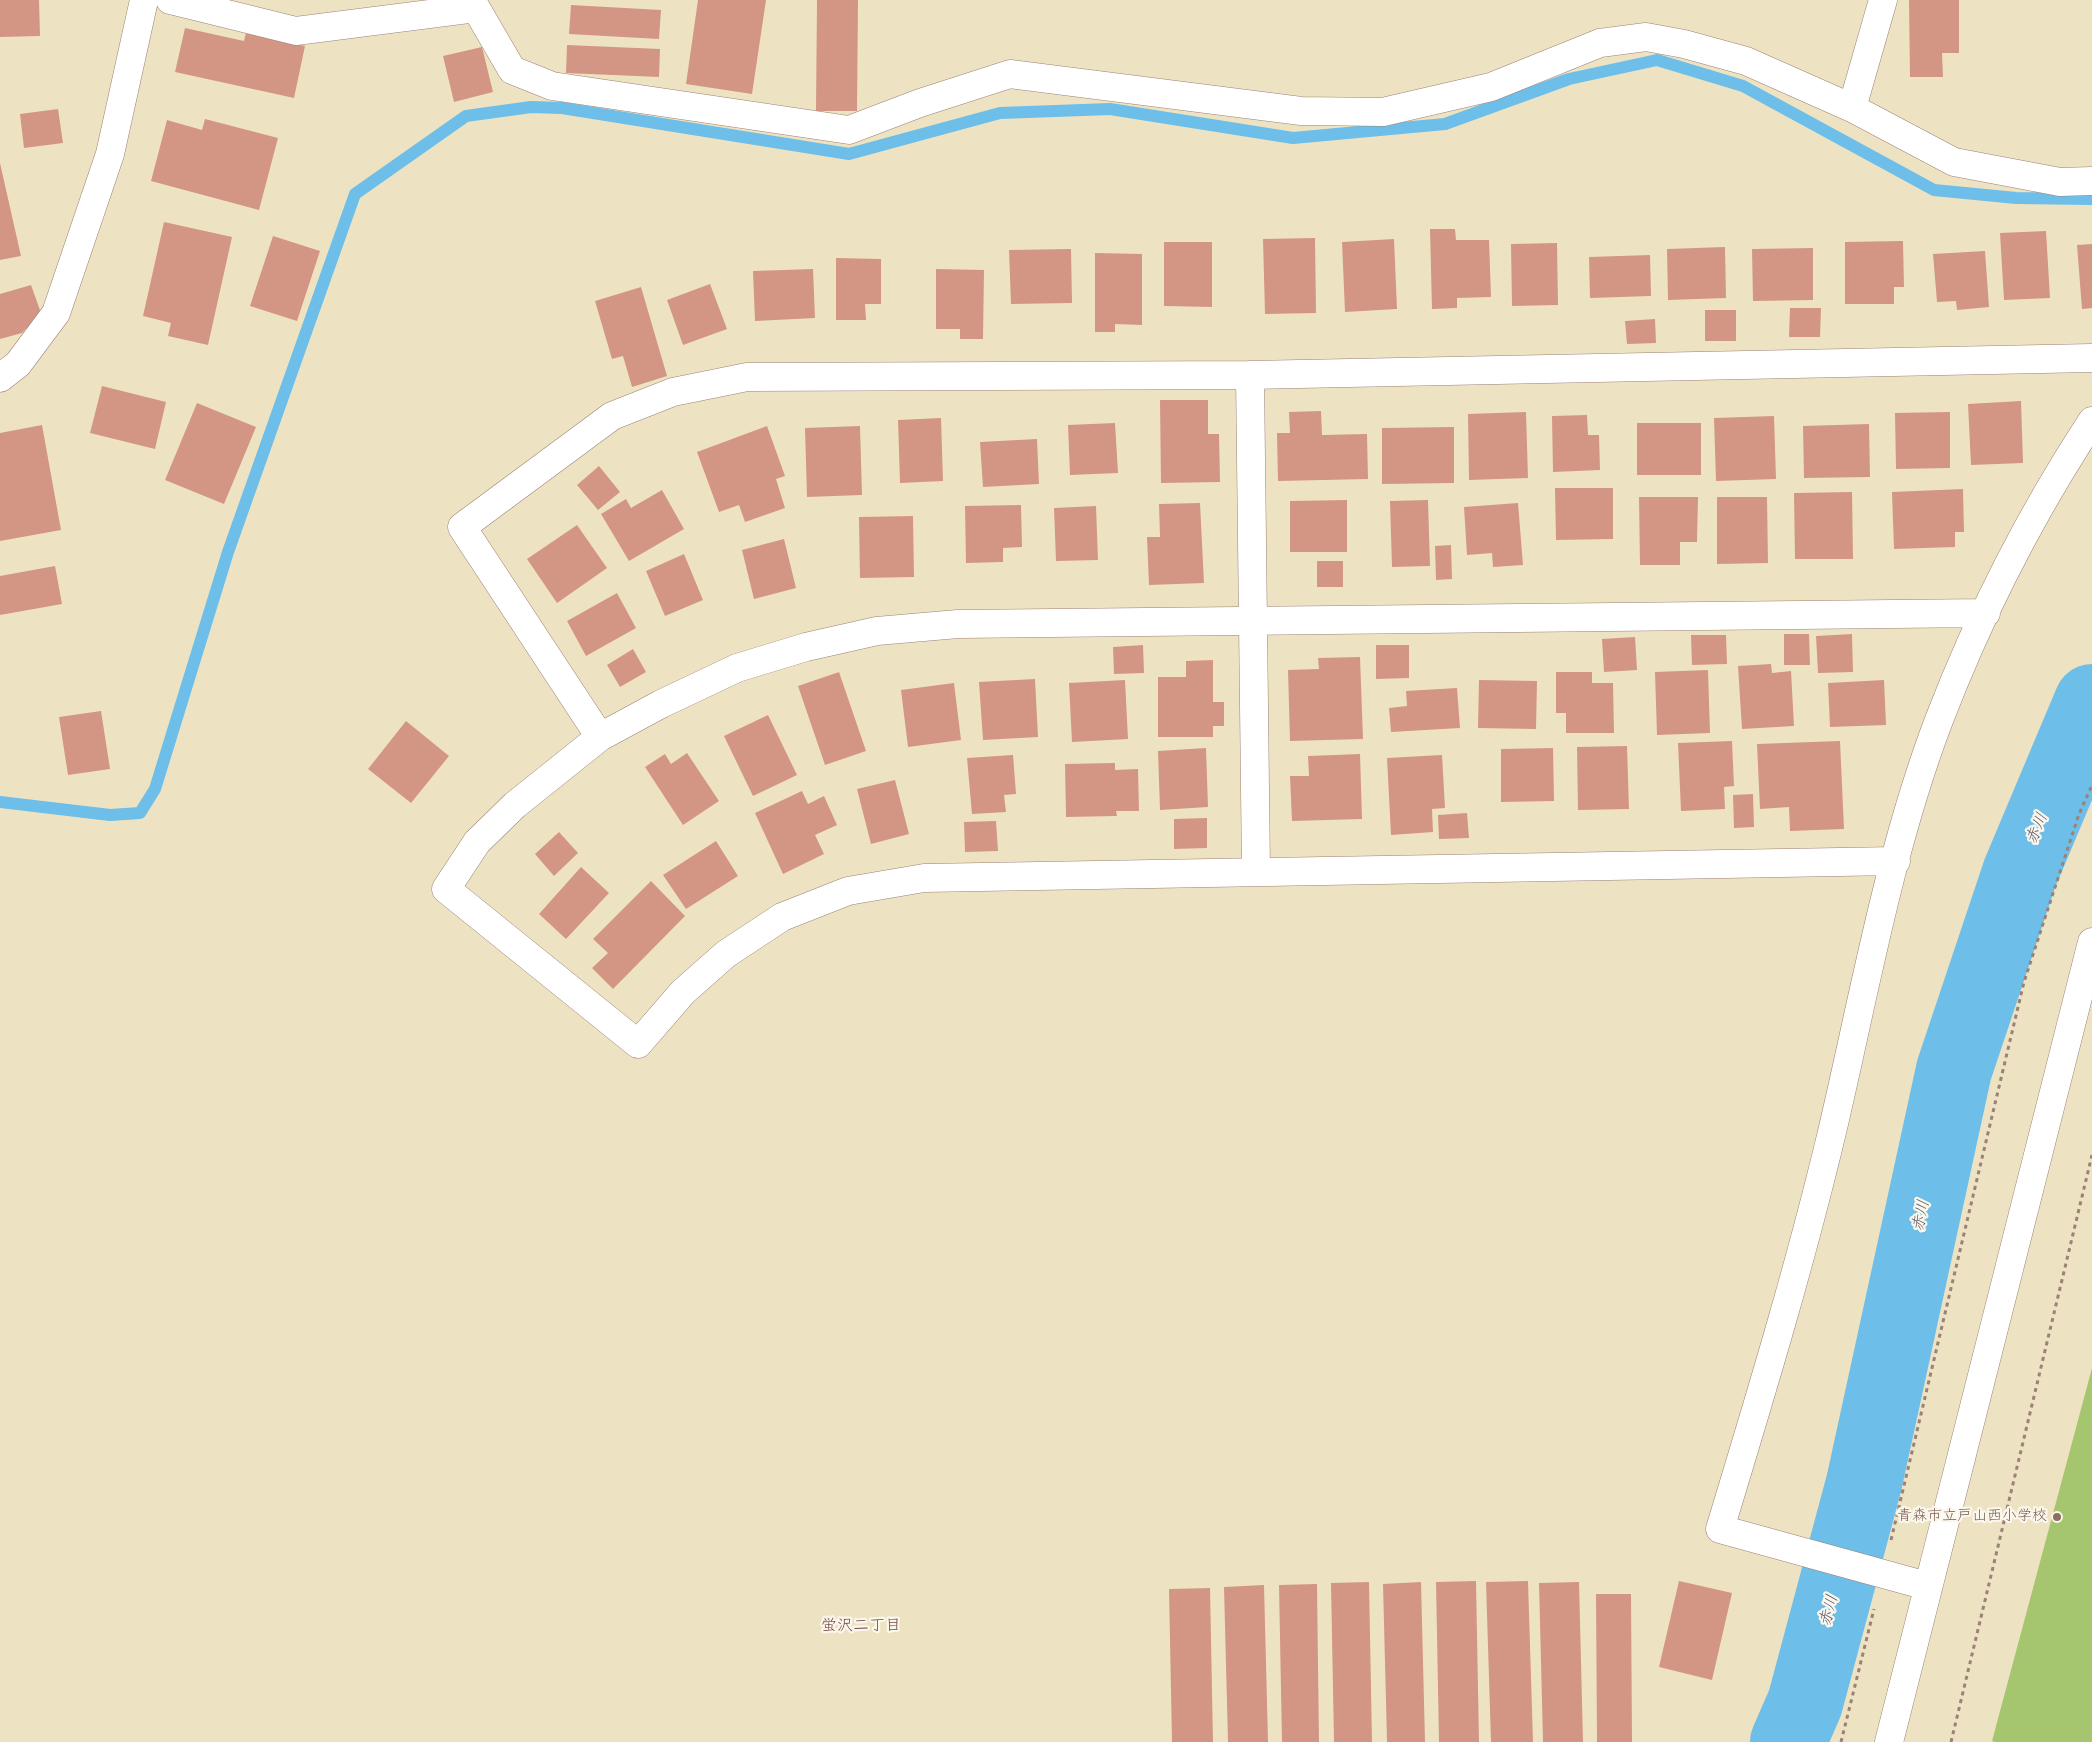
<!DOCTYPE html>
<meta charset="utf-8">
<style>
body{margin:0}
canvas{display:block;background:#ede3c2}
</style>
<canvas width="2092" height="1742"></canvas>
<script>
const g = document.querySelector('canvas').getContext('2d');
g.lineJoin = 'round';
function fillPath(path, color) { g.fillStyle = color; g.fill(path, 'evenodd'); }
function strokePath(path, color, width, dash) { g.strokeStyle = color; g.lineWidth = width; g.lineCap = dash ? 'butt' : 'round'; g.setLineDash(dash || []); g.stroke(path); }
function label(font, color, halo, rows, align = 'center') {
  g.font = font + ' "Architects Daughter","Klee One",sans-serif'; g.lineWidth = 4.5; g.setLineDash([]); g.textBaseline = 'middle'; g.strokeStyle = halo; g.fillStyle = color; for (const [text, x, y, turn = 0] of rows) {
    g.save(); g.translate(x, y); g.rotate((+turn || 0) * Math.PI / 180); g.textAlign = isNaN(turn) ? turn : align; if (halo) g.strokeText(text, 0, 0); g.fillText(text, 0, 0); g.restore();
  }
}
const green = new Path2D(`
 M2092 1368V1742H1995L1992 1741Z`);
const stream = new Path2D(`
 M0 802 110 815 140 813 155 789 228 552 355 194 466 116 531 107 562 108 849 154 1000 113 1110 109 1293 138 1445 124 1569 79 1657 60 1743 86 1934 190 2016 198 2092 199`);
const river = new Path2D(`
 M1788 1742 1805 1703 1864 1483 1954 1070 2020 873 2092 702`);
const building = new Path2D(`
 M0 0H39L40 36 0 37Z
 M698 0H766L752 94 686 84Z
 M817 0H858L857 111H816Z
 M1909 0H1959V53H1942L1943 77H1910Z
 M571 5 661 10 659 39 569 34Z
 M185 28 244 41 246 33 305 46 294 98 175 72Z
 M567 45 660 49 659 77 566 73Z
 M482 47 493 92 454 102 443 56Z
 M58 109 63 143 24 148 20 114Z
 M205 119 278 138 259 210 151 181 167 120 202 130Z
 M0 163 21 256 0 260Z
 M164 222 232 237 208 345 168 336 171 323 143 316Z
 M1430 229H1455L1456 240H1489L1491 297 1457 298V308L1432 309Z
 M2046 231 2050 298 2004 300 2000 233Z
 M273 236 320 251 297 321 250 306Z
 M1315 238 1316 313 1265 314 1263 239Z
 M1394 239 1397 309 1345 312 1342 242Z
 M1903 241 1904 287H1894V304H1845V242Z
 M1164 242H1212V307L1164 306Z
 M1557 243 1558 305 1512 306 1511 244Z
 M2092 244V308L2082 309 2077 245Z
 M1725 247 1726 298 1668 300 1667 249Z
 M1813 248V300L1753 301 1752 249Z
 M1071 249 1072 303 1011 304 1009 250Z
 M1985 251 1989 307 1957 310 1956 301 1937 302 1933 254Z
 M1095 253 1142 254V325L1115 324V332H1095Z
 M1650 255 1651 296 1590 298 1589 257Z
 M836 258 881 259V304H865L866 320H836Z
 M813 269 815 318 755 321 753 271Z
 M936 269 984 270 983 339H960V329H936Z
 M710 284 727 329 683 345 667 300Z
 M31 285 41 313 22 333 0 339V294Z
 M641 287 667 376 632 387 623 356 612 359 595 301Z
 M1790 308H1821L1820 337H1789Z
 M1705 310H1736V341H1705Z
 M1655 319 1656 343 1627 344 1625 321Z
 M102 386 166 402 155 449 90 433Z
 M1160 400H1208V434H1219L1220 482 1161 483Z
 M2021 401 2023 463 1971 465 1968 404Z
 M197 403 256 427 224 504 165 480Z
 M1321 411 1322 435 1367 434 1368 479 1278 481 1277 433H1290L1289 412Z
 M1526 412 1528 478 1469 480 1468 414Z
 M1950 412V468L1896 469 1895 413Z
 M1587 415 1588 435H1599L1600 470 1553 472 1552 416Z
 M1774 416 1776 479 1716 481 1714 418Z
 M941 418 943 481 900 483 898 420Z
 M1115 423 1118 473 1070 475 1068 425Z
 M1637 423H1701V475H1637Z
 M1869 424 1870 477 1804 478 1803 426Z
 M42 425 61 530 0 541V433Z
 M767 426 785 476 776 479 785 508 745 522 739 505 719 512 697 452Z
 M860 426 862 495 807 497 805 428Z
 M1454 427V483L1382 484V428Z
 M1037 439 1039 484 983 487 980 442Z
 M599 466 620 492 598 510 577 485Z
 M1555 488H1613V539L1556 540Z
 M1963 489 1964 532H1955V547L1894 549 1892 492Z
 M662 490 684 529 629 561 601 514 626 499 631 508Z
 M1852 492 1853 559H1795L1794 493Z
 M1639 497H1698L1697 542H1680V565H1640Z
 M1717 497H1767L1768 563 1717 564Z
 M1347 500V552H1290V501Z
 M1428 500 1430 566 1392 567 1390 501Z
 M1200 503 1204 583 1149 585 1147 537H1160L1159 504Z
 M1518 503 1523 565 1493 567 1492 553 1467 555 1464 507Z
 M1021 505 1022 547 1003 548V562L966 563 965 506Z
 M1096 506 1098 560 1056 561 1054 508Z
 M913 516 914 577 860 578 859 517Z
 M577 525 607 568 557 603 527 559Z
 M784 539 796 588 754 599 742 550Z
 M1451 545 1452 579 1436 580 1435 546Z
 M684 554 703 600 665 616 646 571Z
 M1317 561H1343V587H1317Z
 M55 566 62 604 0 615V576Z
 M617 593 636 628 586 656 567 621Z
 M1784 634H1809L1810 665H1784Z
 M1852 634 1853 672 1818 673 1816 636Z
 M1691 635H1726L1727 664 1692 665Z
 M1635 637 1637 670 1604 672 1602 639Z
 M1143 645 1144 673 1114 674 1113 647Z
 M1376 645H1409V678L1376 679Z
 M633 649 646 672 620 687 607 665Z
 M1360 657 1363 739 1290 741 1288 670 1319 669 1318 658Z
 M1213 660V702H1224V726H1213V737H1158V677H1186V661Z
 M1771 664 1772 673 1791 671 1794 726 1742 729 1738 666Z
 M1708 670 1710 733 1657 735 1655 672Z
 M839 672 866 751 825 765 798 686Z
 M1556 672H1592V683H1613L1614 733H1566V713H1556Z
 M1035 679 1038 737 983 740 979 682Z
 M1125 680 1128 739 1072 742 1069 683Z
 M1479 680 1537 681 1536 729 1478 728Z
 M1884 680 1886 725 1830 727 1828 683Z
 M954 683 961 740 908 747 901 690Z
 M1457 688 1460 728 1391 732 1389 708 1407 706 1406 691Z
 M101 711 110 769 68 775 59 717Z
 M768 715 797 775 753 796 724 736Z
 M406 721 449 756 411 803 368 769Z
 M1732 741 1734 786 1724 787 1725 809 1681 811 1678 743Z
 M1840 741 1844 829 1790 831 1789 807 1760 809 1757 744Z
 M1627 746 1629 809 1578 810 1577 747Z
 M1206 748 1208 807 1160 810 1158 751Z
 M1553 748 1554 801 1501 802V749Z
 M687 753 719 801 683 825 645 767 665 754 671 764Z
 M1360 754 1362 819 1292 821 1290 776H1309L1308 756Z
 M1013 755 1016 794 1004 795 1006 812 972 814 967 758Z
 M1442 755 1445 808 1432 809 1433 832 1391 835 1387 758Z
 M1115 763V770L1138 769 1139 811H1116L1117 816 1066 817 1065 764Z
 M895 780 909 834 871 844 857 789Z
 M802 791 808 804 824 796 837 825 815 835 824 854 783 874 755 813Z
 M1753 794 1754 827 1734 828 1733 795Z
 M1467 813 1469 838 1439 839 1438 815Z
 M1207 818V848L1174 849V819Z
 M996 821 998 851 965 852 964 822Z
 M559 832 578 853 554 876 535 854Z
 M716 841 738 876 686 909 663 875Z
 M581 867 609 893 566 939 539 914Z
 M651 881 685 916 613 989 592 968 608 953 593 939Z
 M1476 1581 1479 1742H1439L1436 1582Z
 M1528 1581 1533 1742H1491L1486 1582Z
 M1679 1581 1732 1593 1712 1680 1659 1667Z
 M1369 1582 1372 1742H1334L1331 1583Z
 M1421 1582 1425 1742H1387L1383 1584Z
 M1579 1582 1583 1742H1543L1539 1583Z
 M1317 1584 1319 1742H1282L1279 1585Z
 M1264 1585 1268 1742H1228L1224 1587Z
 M1210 1588 1213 1742H1172L1169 1589Z
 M1596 1594H1631L1632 1742H1597Z`);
const path = new Path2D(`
 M1891 1540 2024 982 2079 814 2092 785
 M1841 1742 1874 1609
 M1951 1742 2092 1155`);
const minor = new Path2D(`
 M170 0 296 31 476 8 512 70 552 86 849 130 920 103 1010 74 1301 111 1383 112 1491 87 1600 43 1646 37 1684 44 1746 61 1852 108 1954 162 2060 182 2092 181
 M1852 108 1883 0
 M1250 375 1256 871
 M0 378 18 364 56 313 110 154 144 0
 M600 737 462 527 612 416 673 392 747 377 1250 375 2092 358
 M1896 861 924 878 848 891 782 917 726 954 683 992 638 1044 446 889 477 842 515 805 600 737 661 704 737 668 806 647 877 631 958 624 1986 613
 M1927 1586 1720 1529C1760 1397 1800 1266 1832 1132 1864 996 1889 851 1939 720 1979 616 2031 514 2092 421
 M1889 1742 2092 942`);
const markers = [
 [2057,1517,5,"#8d6e63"]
];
const educationNames = [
 ["青森市立戸山西小学校",2047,1517]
];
const waterNames = [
 ["赤川",2038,829,-67],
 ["赤川",1922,1216,-78],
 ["赤川",1830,1611,-75]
];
const neighbourhoodNames = [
 ["蛍沢二丁目",861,1627]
];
fillPath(green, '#a5c66f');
strokePath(stream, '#6dbee9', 12);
strokePath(river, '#6dbee9', 76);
fillPath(building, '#d49684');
strokePath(minor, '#9c8176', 29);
strokePath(path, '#9c8176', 3, [4, 4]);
strokePath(minor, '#fff', 28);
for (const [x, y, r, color] of markers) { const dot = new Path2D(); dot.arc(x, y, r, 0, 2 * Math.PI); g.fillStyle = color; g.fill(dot); strokePath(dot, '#fbf7ec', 2); }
label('15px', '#785e54', '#fbf7ec', educationNames, 'right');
label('italic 16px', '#56576e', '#fbf7ec', waterNames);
label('16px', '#7a494a', '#fbf7ec', neighbourhoodNames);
</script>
